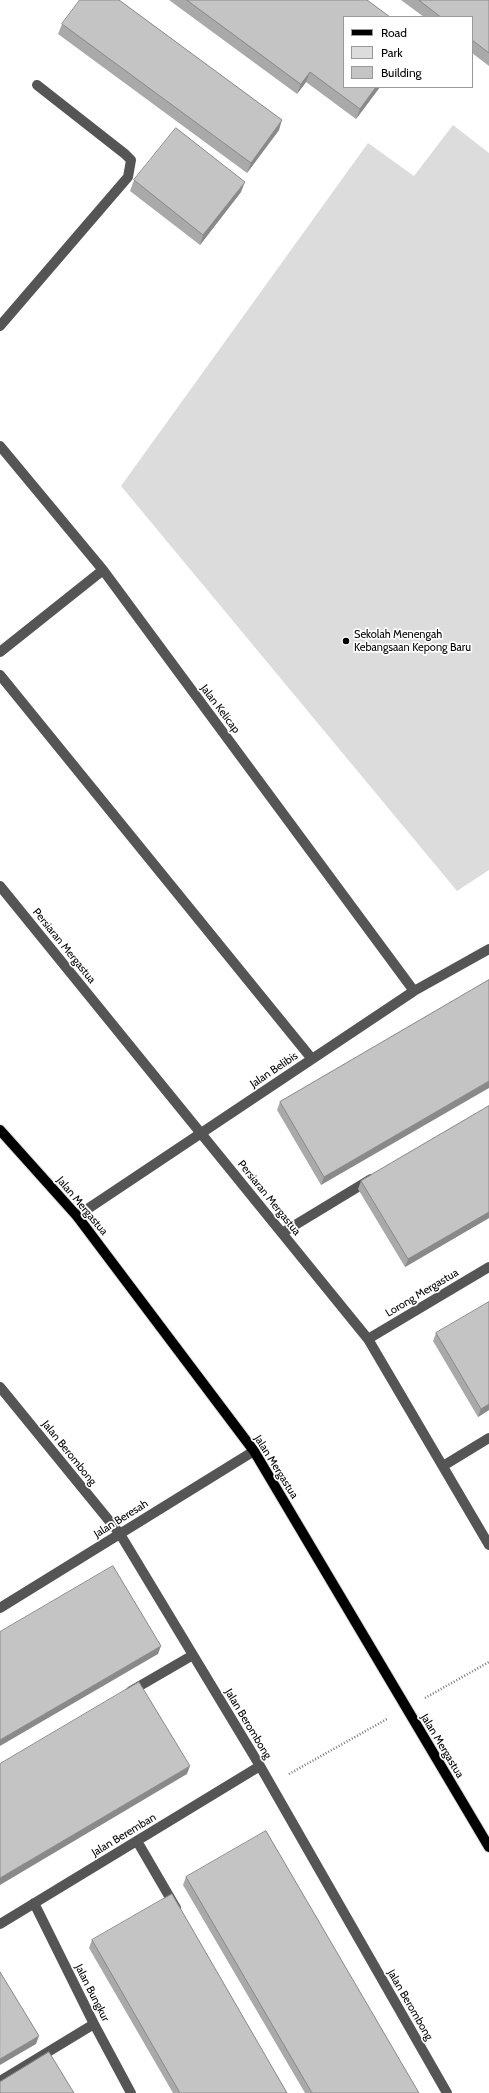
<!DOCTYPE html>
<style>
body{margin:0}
#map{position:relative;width:489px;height:2093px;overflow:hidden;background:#fff;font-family:Cabin,sans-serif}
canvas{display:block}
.legend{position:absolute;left:343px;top:16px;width:130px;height:72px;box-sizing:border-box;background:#fff;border:1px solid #999;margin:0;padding:5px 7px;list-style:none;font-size:12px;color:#000}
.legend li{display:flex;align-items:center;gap:8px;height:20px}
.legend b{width:20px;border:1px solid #999}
</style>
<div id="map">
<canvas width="489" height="2093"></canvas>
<ul class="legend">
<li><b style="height:5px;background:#000"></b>Road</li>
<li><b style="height:11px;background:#dcdcdc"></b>Park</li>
<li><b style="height:11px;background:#c4c4c4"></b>Building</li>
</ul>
</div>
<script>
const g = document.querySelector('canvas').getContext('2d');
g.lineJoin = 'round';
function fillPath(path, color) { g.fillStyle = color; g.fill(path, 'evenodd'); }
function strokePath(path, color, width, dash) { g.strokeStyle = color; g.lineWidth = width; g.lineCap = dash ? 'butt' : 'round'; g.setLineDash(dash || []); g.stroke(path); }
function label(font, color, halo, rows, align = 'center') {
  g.font = font + ' Cabin,sans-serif'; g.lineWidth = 3.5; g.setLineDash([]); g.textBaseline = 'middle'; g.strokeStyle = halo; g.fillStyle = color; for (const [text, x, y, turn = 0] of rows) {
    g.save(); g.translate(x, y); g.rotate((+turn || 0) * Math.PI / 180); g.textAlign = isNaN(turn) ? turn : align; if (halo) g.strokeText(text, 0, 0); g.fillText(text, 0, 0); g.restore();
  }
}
const green = new Path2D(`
 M453 125 489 153V870L457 891 121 486 368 143 414 176Z`);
const path = new Path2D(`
 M425 1698 489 1662
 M289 1774 387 1719`);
const minor = new Path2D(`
 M0 326 128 177 131 160 125 154 37 85
 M0 446 103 570 414 991
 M0 652 103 570
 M0 675 312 1059
 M0 886 368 1339 489 1545
 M77 1216 414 991 489 949
 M282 1233 371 1179
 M368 1339 489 1267
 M0 1387 120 1534 260 1766 447 2093
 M443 1466 489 1438
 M0 1608 254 1451
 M131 1691 193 1655
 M137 1841 176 1908
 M34 1903 94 2024 131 2093
 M0 1924 260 1766
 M0 2081 94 2024`);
const major = new Path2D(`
 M0 1130 77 1216 254 1451 489 1847`);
const wall = new Path2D(`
 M169 0H367L380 87 356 119 306 82 297 94Z
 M401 0H489V66L472 53V17H424Z
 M62 24 279 130 247 173 58 34Z
 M134 180 241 192 200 245 130 191Z
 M489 980 321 1185 277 1110 280 1102Z
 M489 1106V1218L405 1267 358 1189 361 1181Z
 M436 1333 489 1410 478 1417 433 1341Z
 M186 1877 419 2093H305L183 1885Z
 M92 1940 287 2093H173L89 1948Z`);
const shadedWall = new Path2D(`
 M310 72 306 82 297 94 301 84Z
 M376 87H380L356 119 360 109Z
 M282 120 279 130 247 173 251 163Z
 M245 182 241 192 200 245 203 235Z
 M489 1081V1088L321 1185 324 1177Z
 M489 1212V1218L405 1267 408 1259Z
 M489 1404V1410L478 1417 481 1409Z
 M161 1646 158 1654 0 1746V1740Z
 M190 1766 187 1774 0 1885V1878Z
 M39 2036 36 2044 0 2065V2059Z`);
const building = new Path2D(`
 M80 0H119L282 120 251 163 62 24Z
 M187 0H367L390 17H344V87H376L360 109 310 72 301 84Z
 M419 0H489V53L472 40V17H441Z
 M176 128 245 182 203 235 134 180Z
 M489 980V1081L324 1177 280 1102Z
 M489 1106V1212L408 1259 361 1181Z
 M489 1302V1404L481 1409 436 1333Z
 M113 1566 161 1646 0 1740V1632Z
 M139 1682 190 1766 0 1878V1764Z
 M266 1831 419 2093H312L186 1877Z
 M172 1894 287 2093H180L92 1940Z
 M0 1972 39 2036 0 2059Z
 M49 2052 74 2093H0V2082Z`);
const markers = [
 [346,641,4,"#000"]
];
const poiNames = [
 ["Sekolah Menengah",354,635],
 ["Kebangsaan Kepong Baru",354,648]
];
const streetNames = [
 ["Jalan Kelicap",220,709,53],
 ["Persiaran Mergastua",64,946,51],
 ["Jalan Belibis",274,1070,-34],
 ["Persiaran Mergastua",269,1198,51],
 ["Jalan Mergastua",82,1206,50],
 ["Lorong Mergastua",422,1293,-31],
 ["Jalan Berombong",69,1453,51],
 ["Jalan Mergastua",276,1467,58],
 ["Jalan Beresah",121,1519,-32],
 ["Jalan Berombong",248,1724,59],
 ["Jalan Mergastua",442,1746,59],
 ["Jalan Beremban",124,1835,-31],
 ["Jalan Bungkur",92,1993,63],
 ["Jalan Berombong",410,2005,60]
];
fillPath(green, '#dcdcdc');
strokePath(major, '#dbdbdb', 12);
strokePath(path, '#777', 2.5, [1, 2]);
strokePath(minor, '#555', 10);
strokePath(major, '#000', 10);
fillPath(wall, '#a9a9a9');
fillPath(shadedWall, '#898989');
fillPath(building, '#c4c4c4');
strokePath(building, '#898989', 1);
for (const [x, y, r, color] of markers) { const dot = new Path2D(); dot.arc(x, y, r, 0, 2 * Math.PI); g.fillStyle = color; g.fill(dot); strokePath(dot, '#fff', 1.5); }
label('11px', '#000', '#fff', poiNames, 'left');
label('11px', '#000', '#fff', streetNames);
</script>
